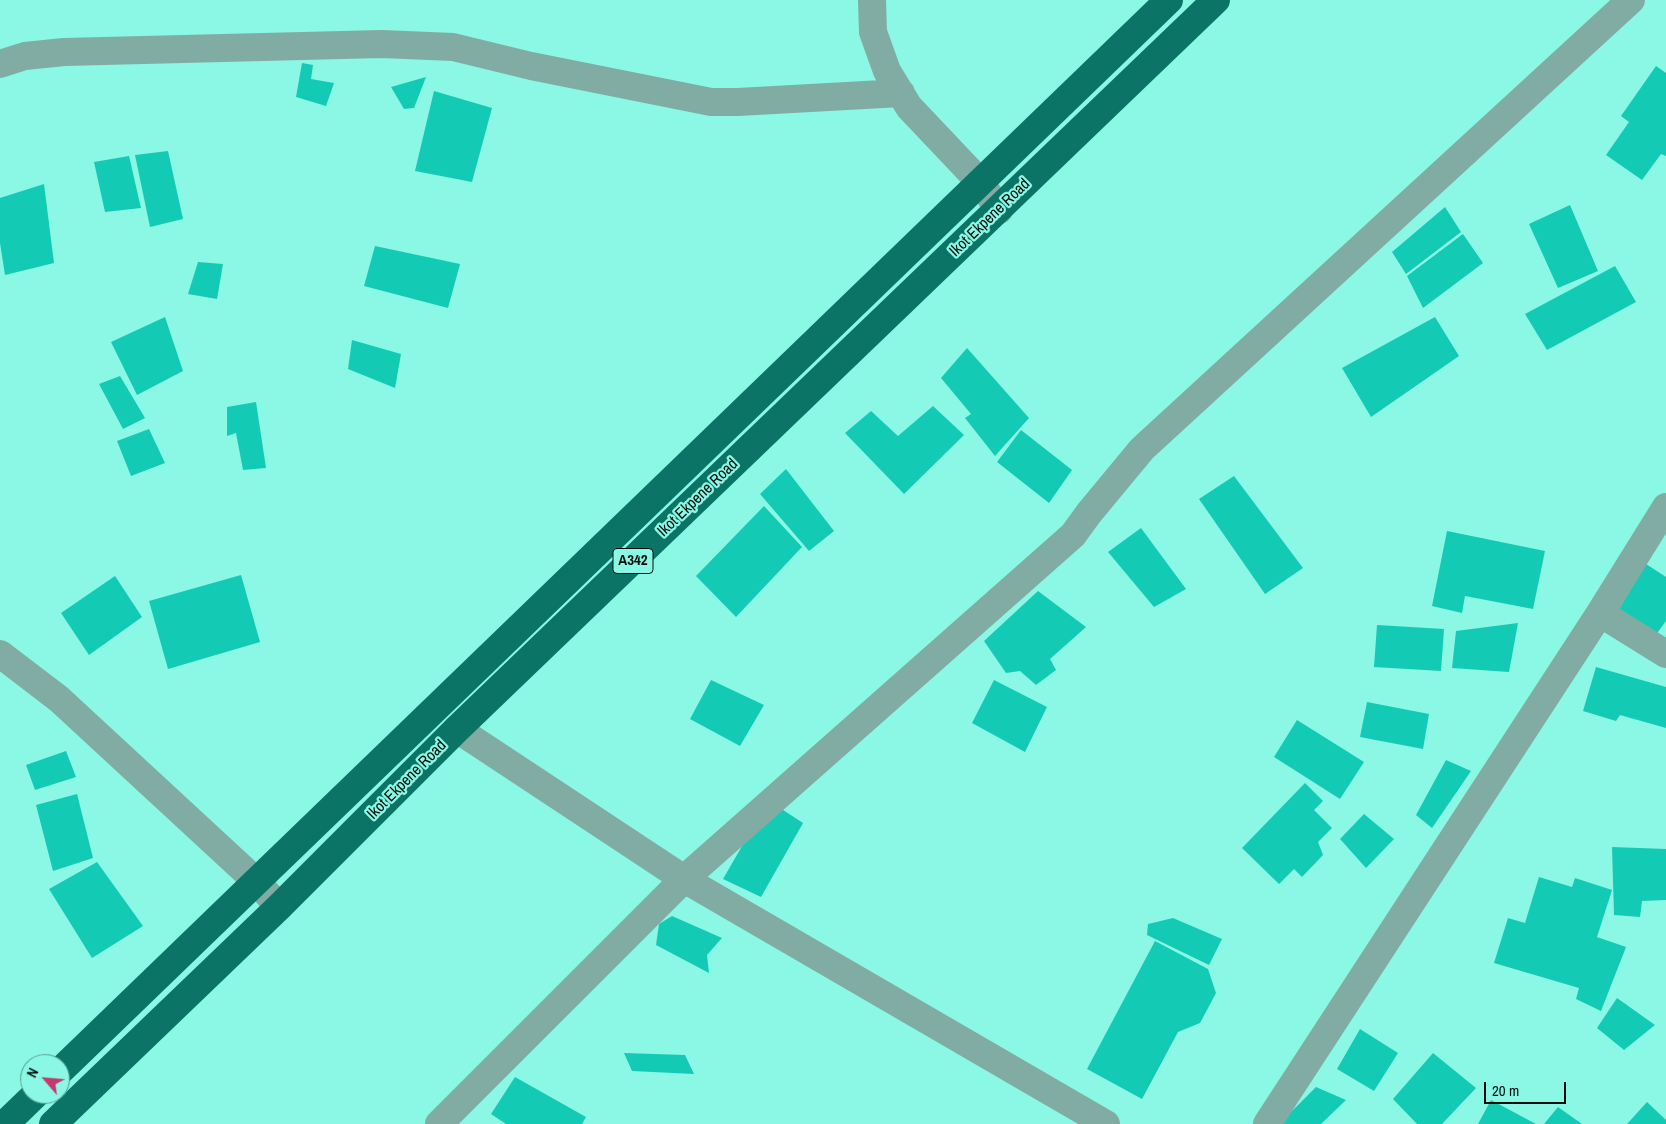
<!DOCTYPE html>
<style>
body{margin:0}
#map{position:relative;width:1666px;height:1124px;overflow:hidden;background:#8af8e4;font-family:"Archivo Narrow",sans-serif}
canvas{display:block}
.north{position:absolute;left:20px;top:1054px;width:50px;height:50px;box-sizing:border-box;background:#8af8e4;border:1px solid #539b8e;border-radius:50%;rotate:297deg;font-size:14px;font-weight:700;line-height:20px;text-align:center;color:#00100c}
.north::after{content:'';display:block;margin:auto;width:18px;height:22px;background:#c43970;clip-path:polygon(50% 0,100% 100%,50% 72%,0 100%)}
.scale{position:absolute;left:1484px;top:1082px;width:82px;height:22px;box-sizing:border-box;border:2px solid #00100c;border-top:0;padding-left:6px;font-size:15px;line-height:18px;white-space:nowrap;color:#00100c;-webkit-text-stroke:4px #8af8e4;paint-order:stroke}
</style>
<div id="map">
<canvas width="1666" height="1124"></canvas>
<div class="north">N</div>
<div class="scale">20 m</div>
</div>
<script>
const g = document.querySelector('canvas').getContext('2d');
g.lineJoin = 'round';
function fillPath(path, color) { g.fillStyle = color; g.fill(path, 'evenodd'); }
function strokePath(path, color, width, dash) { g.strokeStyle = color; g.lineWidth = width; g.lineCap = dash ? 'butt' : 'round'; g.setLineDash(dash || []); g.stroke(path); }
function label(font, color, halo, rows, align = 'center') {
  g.font = font + ' "Archivo Narrow",sans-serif'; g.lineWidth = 4.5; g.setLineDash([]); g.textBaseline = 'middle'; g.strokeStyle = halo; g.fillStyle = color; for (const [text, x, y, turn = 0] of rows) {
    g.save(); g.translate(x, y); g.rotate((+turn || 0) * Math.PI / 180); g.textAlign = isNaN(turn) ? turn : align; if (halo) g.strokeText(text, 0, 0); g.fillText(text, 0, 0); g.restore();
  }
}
const building = new Path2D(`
 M302 63 313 65 311 79 334 83 326 106 296 97Z
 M1656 66 1666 73V156L1661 154 1642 180 1606 155 1629 122 1621 116Z
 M426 77 414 108 404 109 391 87Z
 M434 91 492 108 472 182 415 171Z
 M168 151 183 219 150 227 135 155Z
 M129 156 141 208 105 212 94 162Z
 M44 184 54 263 5 275 0 243V198Z
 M1570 205 1598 271 1558 288 1529 224Z
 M1445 207 1461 232 1406 274 1392 252Z
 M1463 234 1483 263 1423 308 1407 276Z
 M375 246 460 264 448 308 364 286Z
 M198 262 223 264 217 299 188 294Z
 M1615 266 1636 302 1547 350 1525 314Z
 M165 317 183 371 137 395 111 342Z
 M1435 317 1459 356 1371 417 1342 368Z
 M352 340 401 354 395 388 348 369Z
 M967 348 1029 418 995 456 965 418 971 414 941 378Z
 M120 376 145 418 123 429 99 384Z
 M256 402 266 468 243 470 236 433 227 436V407Z
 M933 406 964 435 904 494 845 433 871 411 898 436Z
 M149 429 165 463 131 476 117 441Z
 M1021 430 1072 470 1049 503 997 462Z
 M786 469 834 531 809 551 760 494Z
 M1234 476 1303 568 1265 594 1199 499Z
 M764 506 802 547 736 617 696 576Z
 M1141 528 1186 589 1154 607 1108 552Z
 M1447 531 1545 551 1533 609 1465 596 1462 613 1432 606Z
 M1646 564 1666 577V621L1655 636 1616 614Z
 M241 575 260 642 168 669 149 601Z
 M115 576 142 617 89 655 61 613Z
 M1038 591 1086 627 1050 659 1056 670 1036 685 1020 671 1006 673 984 641Z
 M1518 623 1509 672 1452 668 1456 631Z
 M1377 625 1444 629 1441 671 1374 667Z
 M1596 667 1666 687V728L1620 715 1616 721 1583 711Z
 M711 680 764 705 740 746 690 719Z
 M994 680 1047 707 1025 752 972 723Z
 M1367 702 1429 714 1423 749 1360 737Z
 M1297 720 1364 762 1340 799 1274 757Z
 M66 751 76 777 35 790 26 765Z
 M1446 760 1471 771 1432 828 1416 815Z
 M1305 783 1323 801 1314 810 1332 828 1318 842 1323 855 1302 877 1294 869 1279 884 1242 848Z
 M77 794 93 858 53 871 36 805Z
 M780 808 803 823 761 897 723 879 745 841Z
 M1364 814 1394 839 1366 868 1340 839Z
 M1612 847 1666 849V900L1642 901 1640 917 1614 915Z
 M97 862 143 926 92 958 49 889Z
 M1539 877 1572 887 1575 878 1612 890 1597 937 1626 947 1601 1011 1576 999 1579 988 1494 963 1508 918 1525 923Z
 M672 916 722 938 707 955 709 973 656 945 659 924Z
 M1173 918 1222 939 1209 965 1147 935 1148 924Z
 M1155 941 1208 969 1216 993 1200 1023 1178 1032 1142 1099 1087 1069Z
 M1617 998 1655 1025 1624 1050 1597 1028Z
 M1360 1029 1398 1053 1374 1091 1337 1069Z
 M624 1053 685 1055 694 1074 632 1071Z
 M1433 1053 1476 1088 1442 1124H1417L1393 1099Z
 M515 1077 586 1117 582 1124H506L491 1114Z
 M1316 1087 1346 1100 1321 1124H1279Z
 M1491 1100 1536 1124H1478Z
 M1647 1102 1666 1120V1124H1627Z
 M1558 1107 1582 1124H1544Z`);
const minor = new Path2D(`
 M872 0 873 32 887 71 909 107 981 183 999 210
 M0 64 25 56 64 52 382 44 453 47 531 66 711 102H738L901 93
 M1600 613 1666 654
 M0 654 59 699 257 882 279 907
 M439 1124 684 879 1073 535 1089 513 1142 449 1631 0
 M1267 1124 1600 613 1666 507`);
const tertiary = new Path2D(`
 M457 729 684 879 1106 1124`);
const trunk = new Path2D(`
 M60 1071 1169 0
 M5 1124 36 1094
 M53 1124 279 907 457 729 1216 0`);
const shields = [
 [633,561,40]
];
const shieldNames = [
 ["A342",633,561]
];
const streetNames = [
 ["Ikot Ekpene Road",990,218,-44],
 ["Ikot Ekpene Road",698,498,-44],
 ["Ikot Ekpene Road",407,780,-45]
];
fillPath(building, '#13cbb4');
strokePath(minor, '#81aca3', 28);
strokePath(tertiary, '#81aca3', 28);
strokePath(trunk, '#0c7466', 28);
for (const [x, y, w] of shields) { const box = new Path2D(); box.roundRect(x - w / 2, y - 12.5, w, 25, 4); g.fillStyle = '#8af8e4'; g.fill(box); strokePath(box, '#00100c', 1); }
label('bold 15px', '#00100c', null, shieldNames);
label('16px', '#00100c', '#8af8e4', streetNames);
</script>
